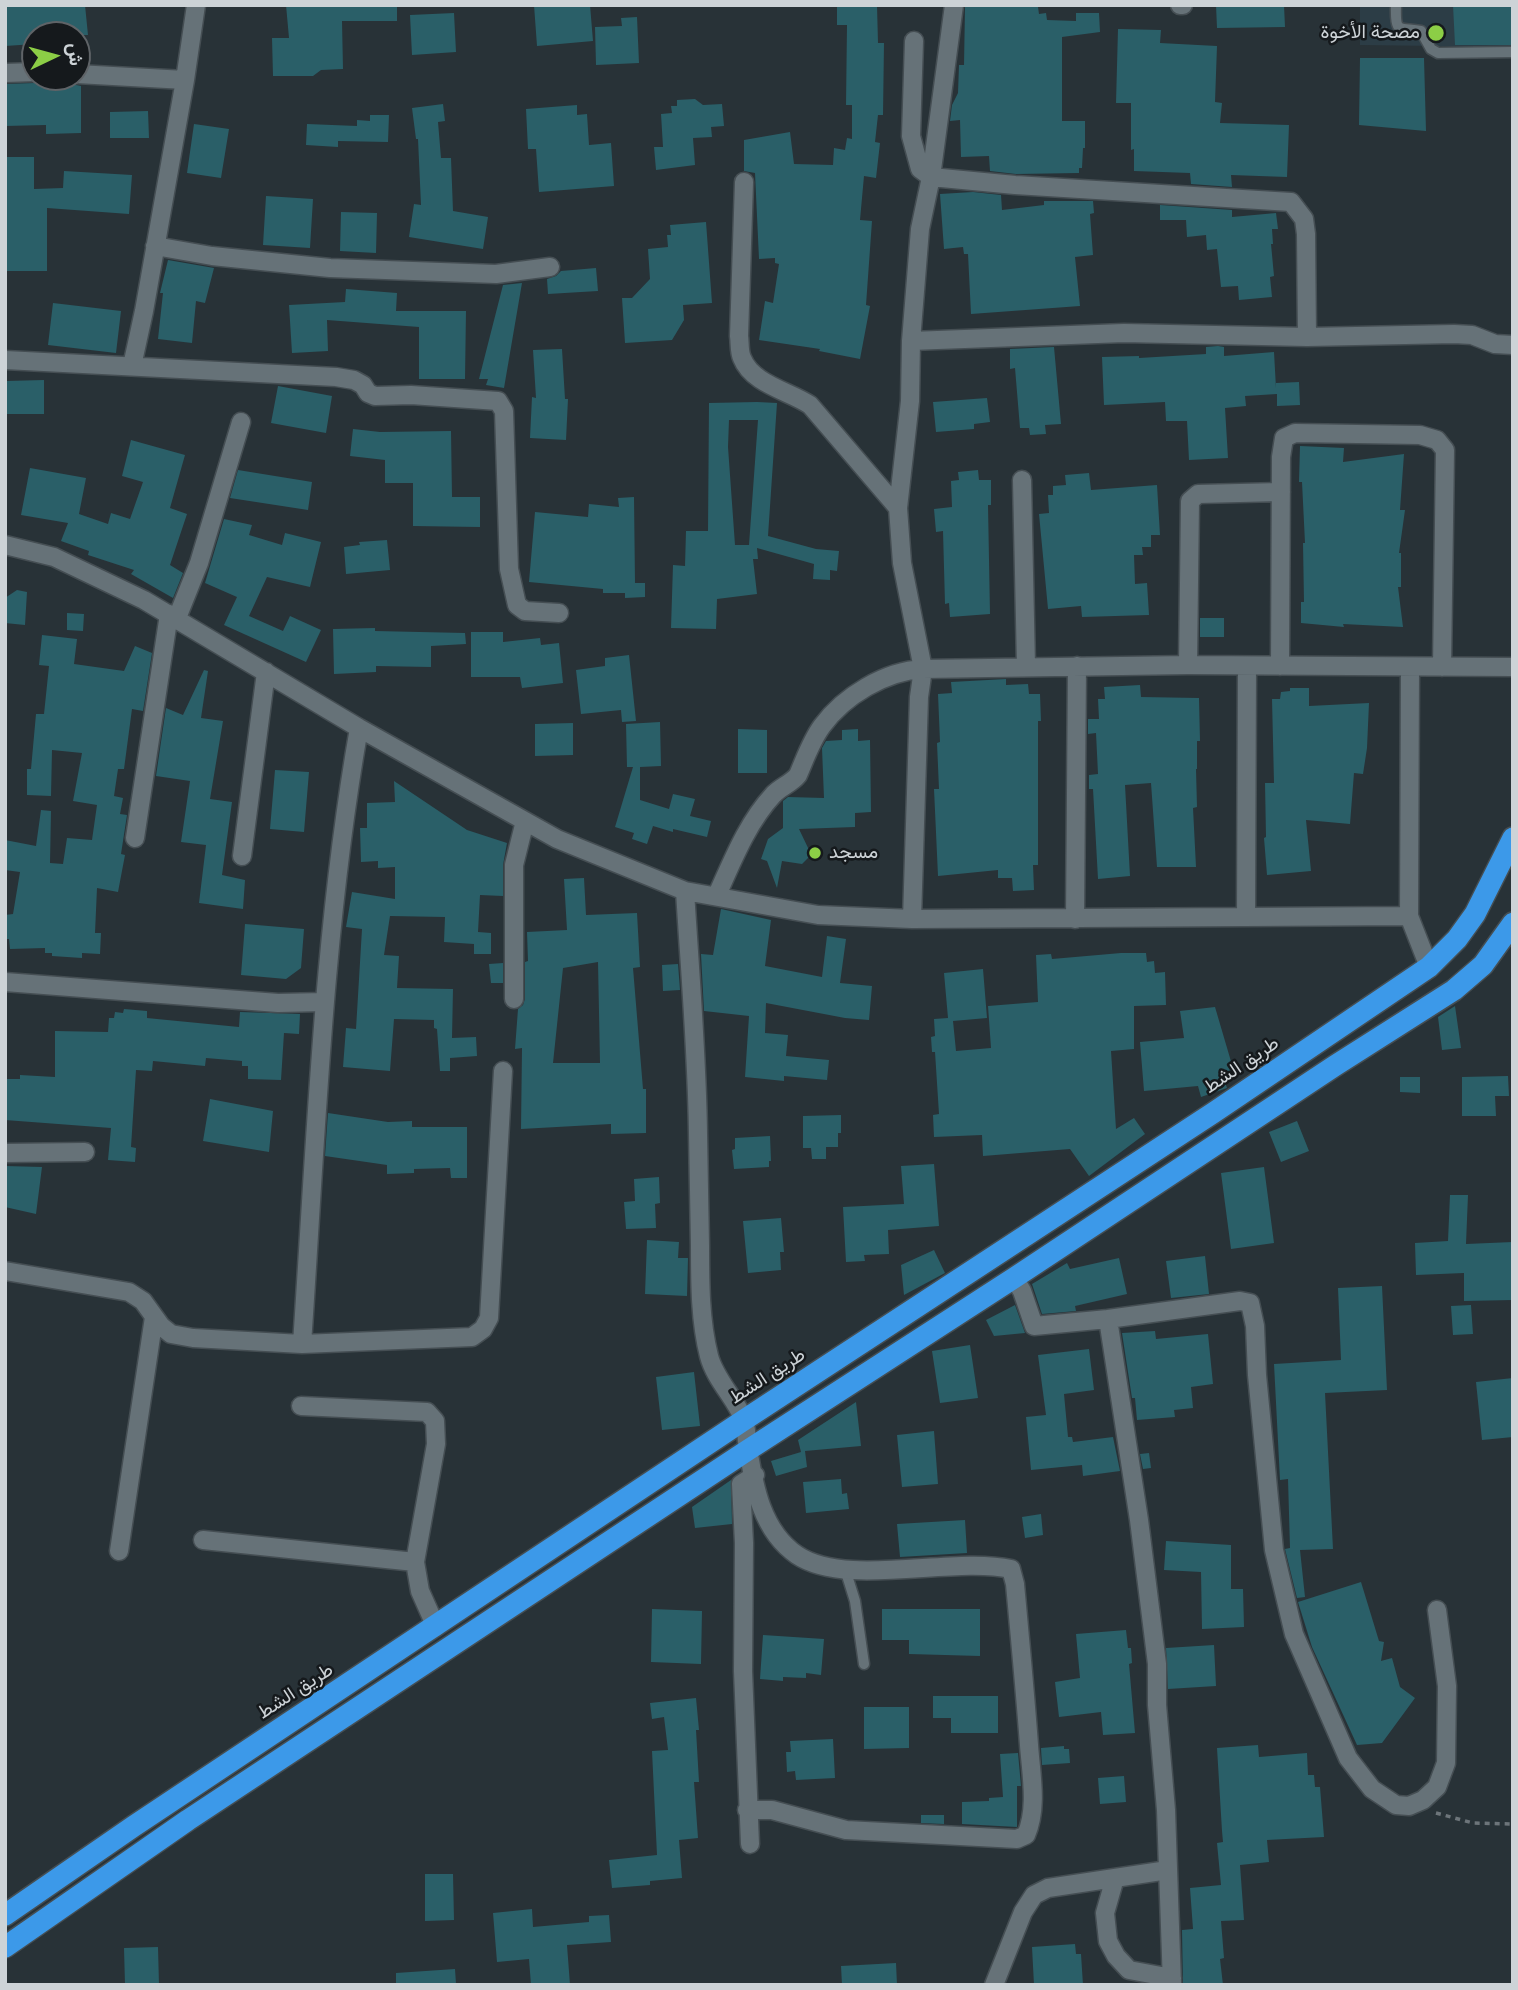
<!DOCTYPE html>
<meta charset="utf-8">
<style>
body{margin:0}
#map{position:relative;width:1518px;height:1990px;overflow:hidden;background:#283237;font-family:"Nunito Sans",Vazirmatn,sans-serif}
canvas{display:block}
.frame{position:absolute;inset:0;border:7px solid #cdd3d7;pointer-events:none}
.north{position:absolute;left:21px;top:21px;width:70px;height:70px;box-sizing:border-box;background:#15191c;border:2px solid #5f6367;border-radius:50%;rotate:85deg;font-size:19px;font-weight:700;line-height:28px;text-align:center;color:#cdd3d7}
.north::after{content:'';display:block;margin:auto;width:24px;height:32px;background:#8cce46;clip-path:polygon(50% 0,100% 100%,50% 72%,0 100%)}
</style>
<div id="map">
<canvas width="1518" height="1990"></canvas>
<div class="frame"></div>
<div class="north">ش</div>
</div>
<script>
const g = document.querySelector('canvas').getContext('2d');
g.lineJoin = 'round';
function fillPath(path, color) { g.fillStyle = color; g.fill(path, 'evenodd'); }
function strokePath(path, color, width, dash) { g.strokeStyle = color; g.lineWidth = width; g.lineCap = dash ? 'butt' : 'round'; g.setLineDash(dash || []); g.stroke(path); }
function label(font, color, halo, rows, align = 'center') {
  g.font = font + ' "Nunito Sans",Vazirmatn,sans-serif'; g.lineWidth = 5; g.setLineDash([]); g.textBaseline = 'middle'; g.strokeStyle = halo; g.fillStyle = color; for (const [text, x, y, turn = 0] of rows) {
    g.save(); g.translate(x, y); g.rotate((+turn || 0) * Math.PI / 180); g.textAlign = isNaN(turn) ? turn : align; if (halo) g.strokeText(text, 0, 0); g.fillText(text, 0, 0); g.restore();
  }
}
const built = new Path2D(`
 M1360 5H1511L1513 47 1360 45Z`);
const building = new Path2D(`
 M5 5H85L88 35H35V44L5 46Z
 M286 5H397V21H342L343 69 321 70 313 76H273L272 38H289Z
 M534 5H590L593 41 537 46Z
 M837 5H877L878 43H884L883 115H878L875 142 880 143 876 178 864 176 860 220 872 221 866 305 870 306 860 359 819 351 820 349 759 340 765 301 773 303 779 264 775 263V258L759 259 755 173 744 171V140L790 132 794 164 833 165 834 148 845 150 847 138 852 139V105H846L847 25H837Z
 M985 5 1038 7 1039 14 1046 13 1047 20 1076 21V13H1099L1100 32 1062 37V121H1085V148H1083L1082 168H1079V173L1016 174 990 171 989 156 961 157 960 120 950 121 952 105 958 93 959 65H964L965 7Z
 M1216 5H1284L1285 27 1217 28Z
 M1453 5H1511L1513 45H1455Z
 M454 13 456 52 412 55 410 15Z
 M637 17 639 63 596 65 595 27 622 26 621 18Z
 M1118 29 1161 30 1160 43 1217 46 1215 102 1222 103 1220 123 1289 125 1287 177 1231 175 1232 187 1191 184 1190 173 1134 171V149L1131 150V103H1116Z
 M1360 58H1424L1426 131 1359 125Z
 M43 79H67L71 84 81 86V133L46 134V125L5 126V84L35 83Z
 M695 99 703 105 722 104 724 126 711 127 712 137 693 138 695 165 656 170 654 147H663L661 114 672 113 671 106H677V100Z
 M443 104 445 121 438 122 441 158H451L453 211 488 217 483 249 409 237 414 204 421 205 418 139H416L412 108Z
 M577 105V115L587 114 589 145 611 143 614 186 539 192 536 149H528L526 109Z
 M148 111 149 138H110V112Z
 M370 115H389L388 142 338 141V147L306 145 307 124 357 126V120L370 121Z
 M194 124 229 129 221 178 187 173Z
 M5 157H34V189L63 188 64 171 132 175 129 214 47 208V271H5Z
 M973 192 1001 195 1002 210 1044 205V201H1093L1094 213 1090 214 1093 255 1075 257 1080 306 971 314 968 254H964L963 247 944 249 940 194Z
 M266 196 313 199 310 248 263 245Z
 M1160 205 1232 210V217L1276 213 1278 229H1272L1273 244H1271L1274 276 1270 277 1272 297 1239 300 1238 286 1221 287 1217 249 1207 250 1206 235 1187 237 1186 220H1160Z
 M341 212 377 213 376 253 340 251Z
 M706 222 712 303 683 305 684 320 672 340 625 343 622 298H632L650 279 648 249 668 247 667 235H671L670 225Z
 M168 260 214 268 205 303 196 301 192 343 158 339 163 293H160Z
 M596 268 598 291 548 294 547 279 556 276 561 271Z
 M522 283 504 388 486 385 488 379H479L503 285Z
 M346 289 397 293 396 311H466L465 379H419V327L327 320 328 351 292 353 289 305 345 302Z
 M53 303 121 311 116 353 48 345Z
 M1218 346 1224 347V356L1274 352 1276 388V383L1299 382 1300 405 1277 406V394L1245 396 1246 406 1225 408 1228 458 1189 460 1187 421H1166L1165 402 1104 405 1102 357 1139 356V358L1206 354V347Z
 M1054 347 1061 424 1045 425 1046 434 1030 435 1029 428H1020L1015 368 1010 369V349Z
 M562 349 565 399H568L566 440 530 438 532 397 536 398 533 350Z
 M44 380V414H7L6 381Z
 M278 386 332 396 326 433 271 423Z
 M987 398 990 422 974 424V429L936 432 933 402Z
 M757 402 777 403 768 536 816 549 839 551 837 571 830 570V580L813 579 814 564 757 548 758 559H753L757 594 717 599 716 629 671 628 673 565 685 566 686 531H708L709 403ZM729 420H758L749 545H735L728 447Z
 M353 429 380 432 451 431 452 497H480V527L413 526V483H385V460L350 456Z
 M131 440 185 455 170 508 187 514 170 565 183 573 173 598 131 574 134 570 88 555 89 551 61 541 68 523 21 515 30 468 86 478 79 514 108 524 111 513 130 519 143 482 122 476Z
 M1300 446 1344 448 1343 462 1404 454 1400 510H1405L1399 553H1401V587H1398L1403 627 1343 624 1344 627 1301 623V602H1304L1303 543H1305L1302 482H1299Z
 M238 470 312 482 308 510 230 498Z
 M978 470 979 480H991V505H988L990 614 950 617 949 603 945 604 943 531 936 532 934 509 952 507 951 481 959 480 958 472Z
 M1089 473 1091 490 1157 485 1160 535H1151V547H1142L1143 555H1134L1135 584 1147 583 1149 615 1082 617 1081 606 1048 609 1039 514 1049 513 1048 495H1053V486L1066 485 1065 475Z
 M634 497 635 583H645V597L625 598V593H603V589L529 582 535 512 588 517 589 504 619 507 618 498Z
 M224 519 252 525 249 535 282 545 285 533 321 542 310 587 267 577 249 616 283 631 290 616 321 630 306 662 224 625 237 597 205 583Z
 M387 540 390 570 346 574 344 547 360 545 359 542Z
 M17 590 27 592 25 625 5 623V598Z
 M67 613 84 614 83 631 67 630Z
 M1200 618H1224V637H1200Z
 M375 628V631L465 633 466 644 431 646V667L376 666V672L334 674 333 629Z
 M471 632H503V642L540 638 541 645 559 643 563 683 522 688 520 677H471Z
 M42 635 77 639 74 664 124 671 135 646 152 653 143 711 132 709 124 769H118L114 796 123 798 120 814 127 815 121 854 125 855 118 892 97 888 95 933H101L100 954 82 953V958L52 956V953H45V948L10 949 9 939H5V915L13 914 20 872 5 870V840L36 846 41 810 51 811 50 863 63 864 67 838 92 840 97 805 73 801 82 753 52 750 51 796 27 795V769H31L36 714H44L49 666 39 665Z
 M629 655 636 721 622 722 621 710 581 714 576 670 605 666V658Z
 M204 670 208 671 201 718 223 721 210 799 232 802 222 875 245 880 243 909 199 903 206 845 181 842 190 781 156 776 166 708 183 715Z
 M1006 679V685L1028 684 1029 694H1040L1041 721H1038V865H1033L1034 890 1013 891 1012 878H998V870L938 876 934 789H939L937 743 940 742 938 694 952 693 951 682Z
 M1140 685 1141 697 1199 698 1200 741H1197V769H1196L1197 807 1193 808 1196 867H1157L1151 783 1125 785 1130 876 1098 879 1093 789H1089V775L1098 774 1096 733 1088 734V719H1099L1098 699H1105L1104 687Z
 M1290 688H1309V706L1369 703 1367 748 1363 774 1354 773 1350 824 1306 820 1311 871 1267 875 1264 838 1266 837 1265 783H1274L1272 699H1280L1281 692 1290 691Z
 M660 722 661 766 640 767V800L669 809 673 794 695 799 690 816 711 821 707 837 673 829V832L653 826 647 844 632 839 634 833 615 827 633 767H627L626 724Z
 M573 723V755L535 756V724Z
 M738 729 767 730V773H738Z
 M858 729V741L870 740 871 812 855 813V827L799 829 810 852 809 857 802 864 782 861 777 888 767 861 761 859 768 839 783 828V801L788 797 824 798 822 748 826 741 842 740V730Z
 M275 770 309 772 304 832 270 829Z
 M394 781 467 830 507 843 503 865V896L480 895 478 932 491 933V954H474V944L444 942 445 917 390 916 384 955 399 956 397 988 453 989 452 1038 476 1037 477 1056 450 1058V1071H440L437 1029 434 1028V1020L394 1019 390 1071 343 1067 346 1028 356 1029 362 929 346 927 352 892 395 899V867L378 868V861L361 862 360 828H367V803L395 802Z
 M584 878 586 915 637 913 640 967 633 968 643 1089H646V1133L611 1134V1124L521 1129 522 1048 515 1049 518 1009 523 1005 525 999V962L528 961 527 932 567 930 564 879ZM598 962 600 1063H553L563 968Z
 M721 909 771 920 765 966 822 977 827 936 846 939 840 983 872 986 869 1020 845 1018 766 1003 765 1033 788 1035 786 1056 829 1060 827 1080 784 1076V1081L745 1077 749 1016 704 1011 701 954 713 955Z
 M245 924 304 929 301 968 286 979 241 975Z
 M1121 953H1146L1147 962 1154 961 1155 973 1165 972 1166 1005 1134 1006V1049L1111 1051 1116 1129 1134 1118 1145 1134 1089 1176 1070 1149 983 1156 982 1135 934 1137 933 1115 939 1114 935 1052H932L931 1037 935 1036 934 1019 948 1018 944 973 983 969 987 1018 953 1021 956 1051 991 1048 988 1006 1038 1002 1036 955 1051 954 1052 959Z
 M503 963V983H491L489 964Z
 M678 964 680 990 663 991 662 965Z
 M1455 1006 1461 1048 1442 1050 1438 1017Z
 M1215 1007 1235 1075 1224 1079 1227 1088 1201 1097 1198 1086 1144 1091 1140 1042 1184 1038 1180 1011Z
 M124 1009 147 1011V1018L157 1019 239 1027 240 1012 300 1014 299 1034 284 1033 281 1080 248 1079V1066H242V1061L206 1058 205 1066 153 1061 152 1071 136 1070 131 1147 136 1148 135 1162 108 1160 111 1128 5 1120V1079H20V1075L55 1077V1031L108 1032 109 1018H114L115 1012 123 1013Z
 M1508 1076 1509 1096H1495L1496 1116H1462V1077Z
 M1400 1077H1420V1093L1400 1092Z
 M210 1099 273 1111 269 1152 203 1141Z
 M328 1113 388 1122 412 1121V1127H467V1178H451L450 1168 414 1169V1173L387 1174V1165L325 1156Z
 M841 1115V1133H838V1147H826V1159H812L811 1148H803V1116Z
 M1297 1121 1309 1151 1281 1162 1269 1132Z
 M770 1136 771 1161H769V1167L734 1169 732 1150 735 1149V1138Z
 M934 1164 939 1226 888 1230 889 1254 864 1255 865 1261 846 1262 843 1207 904 1204 901 1166Z
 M5 1166 42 1167 36 1214 5 1207Z
 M1264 1167 1274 1243 1231 1249 1221 1173Z
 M659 1177 660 1203 655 1204 656 1228 626 1229 624 1202 635 1201 634 1179Z
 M1450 1195H1468L1466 1244 1513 1242V1300L1464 1301V1273L1416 1275 1415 1243 1448 1241Z
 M781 1218 784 1252H780L781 1270 748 1273 743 1221Z
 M647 1240 679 1242 678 1258H688L687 1296 645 1294Z
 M934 1250 945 1273 904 1295 901 1265Z
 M1205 1256 1209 1294 1171 1298 1166 1261Z
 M1119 1258 1127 1294 1075 1306 1076 1311 1042 1314 1032 1284 1067 1263 1070 1269Z
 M1382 1286 1387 1390 1325 1393 1333 1549 1300 1550 1305 1597 1297 1598 1285 1549 1290 1548 1288 1479 1280 1480 1274 1364 1341 1360 1338 1288Z
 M1015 1305 1025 1333 994 1336 986 1320Z
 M1471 1305 1473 1334 1453 1335 1451 1306Z
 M1155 1331 1156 1339 1208 1334 1213 1384 1191 1387 1193 1408 1174 1410 1175 1417 1137 1420 1135 1398H1132L1122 1333Z
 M970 1345 978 1398 940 1403 932 1351Z
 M1089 1349 1094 1390 1064 1394 1068 1437H1072L1073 1442 1113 1437 1120 1471 1083 1476 1082 1465 1031 1470 1026 1417 1046 1415 1038 1355Z
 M694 1372 700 1426 662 1430 656 1377Z
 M1513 1378V1437L1482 1440 1476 1382Z
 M856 1402 861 1446 805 1451 807 1467 776 1476 771 1461 801 1452 798 1440Z
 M934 1431 938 1484 902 1487 897 1435Z
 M1149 1453 1151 1468 1143 1469 1140 1454Z
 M841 1479 842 1494 847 1493 849 1509 806 1513 803 1482Z
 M731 1480 732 1524 695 1528 692 1507Z
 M1041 1514 1043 1535 1025 1538 1022 1517Z
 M965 1520 967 1553 900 1557 897 1524Z
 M1166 1541 1231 1545V1589H1243L1244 1627 1202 1629 1201 1572 1164 1570Z
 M1361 1582 1379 1641 1384 1642 1381 1661 1392 1658 1400 1687 1415 1698 1382 1743 1357 1745 1312 1647 1298 1602Z
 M652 1609 702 1611 701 1664 651 1662Z
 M882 1609H980V1656L909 1654V1640H882Z
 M1126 1630 1128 1648H1131L1132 1663 1129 1664 1135 1733 1103 1735 1101 1712 1059 1717 1055 1682 1080 1678 1076 1634Z
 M763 1635 824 1639 821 1675 806 1673V1678L783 1677V1681L760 1679Z
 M1214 1645 1216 1686 1168 1689 1166 1648Z
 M933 1696H998V1733H951V1718H933Z
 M696 1698 699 1730H696L699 1782H694L698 1838 679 1840 682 1878 650 1881V1885L612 1888 609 1860 657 1855 652 1751 668 1750 664 1717 652 1719 650 1703Z
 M864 1707H909V1748L864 1749Z
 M833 1739 835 1778 796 1780 795 1771 787 1772 786 1752H791L790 1741Z
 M1258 1745 1259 1757 1307 1753 1308 1775H1314L1315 1787H1320L1324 1837 1267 1840 1269 1862 1240 1865 1244 1920 1221 1921 1224 1958 1220 1959 1223 1985H1183L1182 1930 1193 1929 1190 1888 1221 1885 1217 1843 1223 1842 1222 1831 1217 1748Z
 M1064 1746V1749H1069L1070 1763 1042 1765 1041 1748Z
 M1018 1753 1021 1786H1017V1827L962 1824V1802L989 1801V1798L1003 1797 1000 1754Z
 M1124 1776 1126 1802 1100 1804 1098 1778Z
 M921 1815H944V1824L921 1823Z
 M425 1874H453L454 1920 425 1921Z
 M532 1909 533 1927 589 1922V1916L609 1915 611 1942 567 1945 570 1985H531L529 1959 497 1962 493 1913Z
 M1075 1944 1076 1954H1081L1083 1985H1034L1032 1947Z
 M158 1947 159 1985H125L124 1948Z
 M896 1963 897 1985H842L841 1966Z
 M455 1969 456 1984 396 1985V1973Z`);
const path = new Path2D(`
 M1436 1813 1473 1823 1513 1824`);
const lane = new Path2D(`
 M1396 5C1395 34 1398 27 1421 31L1431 49 1438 53 1513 52
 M845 1569 855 1601 864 1664`);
const street = new Path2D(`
 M1180 5H1183
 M914 41 911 136 920 169 931 177 1015 185 1291 202 1304 219 1306 234 1307 337
 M5 73 35 72
 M77 74 185 80
 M744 182 739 336C740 342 739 352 742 358 752 384 789 391 810 405L898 508
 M155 246 212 256 330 268 496 274 550 267
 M911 341 1124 333 1307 337 1454 334 1472 335 1495 344 1513 345
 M5 360 336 377 354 380 363 385 368 393 375 396 411 395 498 401 504 411 509 569 517 605 525 611 559 613
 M132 366 144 311 185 80 196 5
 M1022 480 1026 666
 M5 545 54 557 144 600 359 728 557 839 685 891 818 915 912 919 1409 916 1429 967
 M177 618 199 563 241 422
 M1188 665 1190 501 1198 494 1281 492
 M1280 666 1281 457 1284 438 1295 433 1420 435 1437 440 1445 450 1442 667
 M135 838 169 614
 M242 856 266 672
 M685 891C690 972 697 1053 698 1134 699 1171 699 1209 700 1246 700 1282 700 1321 709 1356 715 1380 738 1401 744 1421 747 1429 746 1439 748 1448 754 1487 762 1531 797 1555 846 1588 952 1556 1011 1569L1015 1584C1020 1638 1025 1691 1029 1745 1031 1774 1038 1808 1026 1835L1017 1839 846 1830 772 1810H747
 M717 895C732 862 747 823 773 795 780 787 791 784 798 775 805 759 811 741 822 726 844 696 885 671 923 669L902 563 898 508 910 401 911 341 920 229 931 177 954 5
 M1409 916 1410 667
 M1246 917 1247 666
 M912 919 919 697 923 669 1188 665 1513 667
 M1075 919 1077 666
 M5 982 278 1003 324 1002
 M514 999V865L525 821
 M5 1153 85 1152
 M5 1271 129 1292 143 1301 161 1326 171 1334 193 1338 302 1344 472 1337 483 1329 489 1318 503 1071
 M1014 1278 1022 1291 1034 1326 1108 1319 1139 1520 1157 1664V1705L1166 1810 1172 1985
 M1108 1319 1240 1301 1250 1303 1255 1326 1257 1375 1274 1550 1294 1634 1348 1758 1372 1789 1396 1805 1409 1806 1423 1800 1437 1787 1446 1763 1447 1686 1437 1610
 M302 1344C316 1139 323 931 359 728
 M301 1406 427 1412 435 1421 436 1444 415 1562 420 1591 436 1627
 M203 1540 415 1562
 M119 1551 154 1317
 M750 1844 743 1671 744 1543 741 1484 755 1475
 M1115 1878 1105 1913 1108 1941 1116 1956 1129 1970 1172 1978
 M994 1985 1023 1912 1034 1895 1048 1888 1168 1870`);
const highway = new Path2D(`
 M5 1915 134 1826 744 1420 1213 1113 1429 967 1457 939 1475 914 1513 838
 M5 1947 188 1820 748 1450 1014 1278 1336 1065 1454 990 1483 965 1513 923`);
const markers = [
 [1436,33,9,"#8cce46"],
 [815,853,7,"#8cce46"]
];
const poiNames = [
 ["مصحة الأخوة",1420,33],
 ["مسجد",829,853,"left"]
];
const streetNames = [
 ["طريق الشط",1242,1066,-34],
 ["طريق الشط",768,1377,-33],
 ["طريق الشط",296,1692,-33]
];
fillPath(built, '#2c3d46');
fillPath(building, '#2a5f68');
strokePath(lane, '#454e53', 13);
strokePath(street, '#454e53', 21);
strokePath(highway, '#454e53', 24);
strokePath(path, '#6d757a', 3.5, [5, 5]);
strokePath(lane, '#667278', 10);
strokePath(street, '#667278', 18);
strokePath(highway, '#3c99e9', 21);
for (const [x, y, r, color] of markers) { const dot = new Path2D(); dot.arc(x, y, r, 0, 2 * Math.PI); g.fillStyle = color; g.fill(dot); strokePath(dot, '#15191c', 2.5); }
label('19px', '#cdd3d7', '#15191c', poiNames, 'right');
label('19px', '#cdd3d7', '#15191c', streetNames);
</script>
